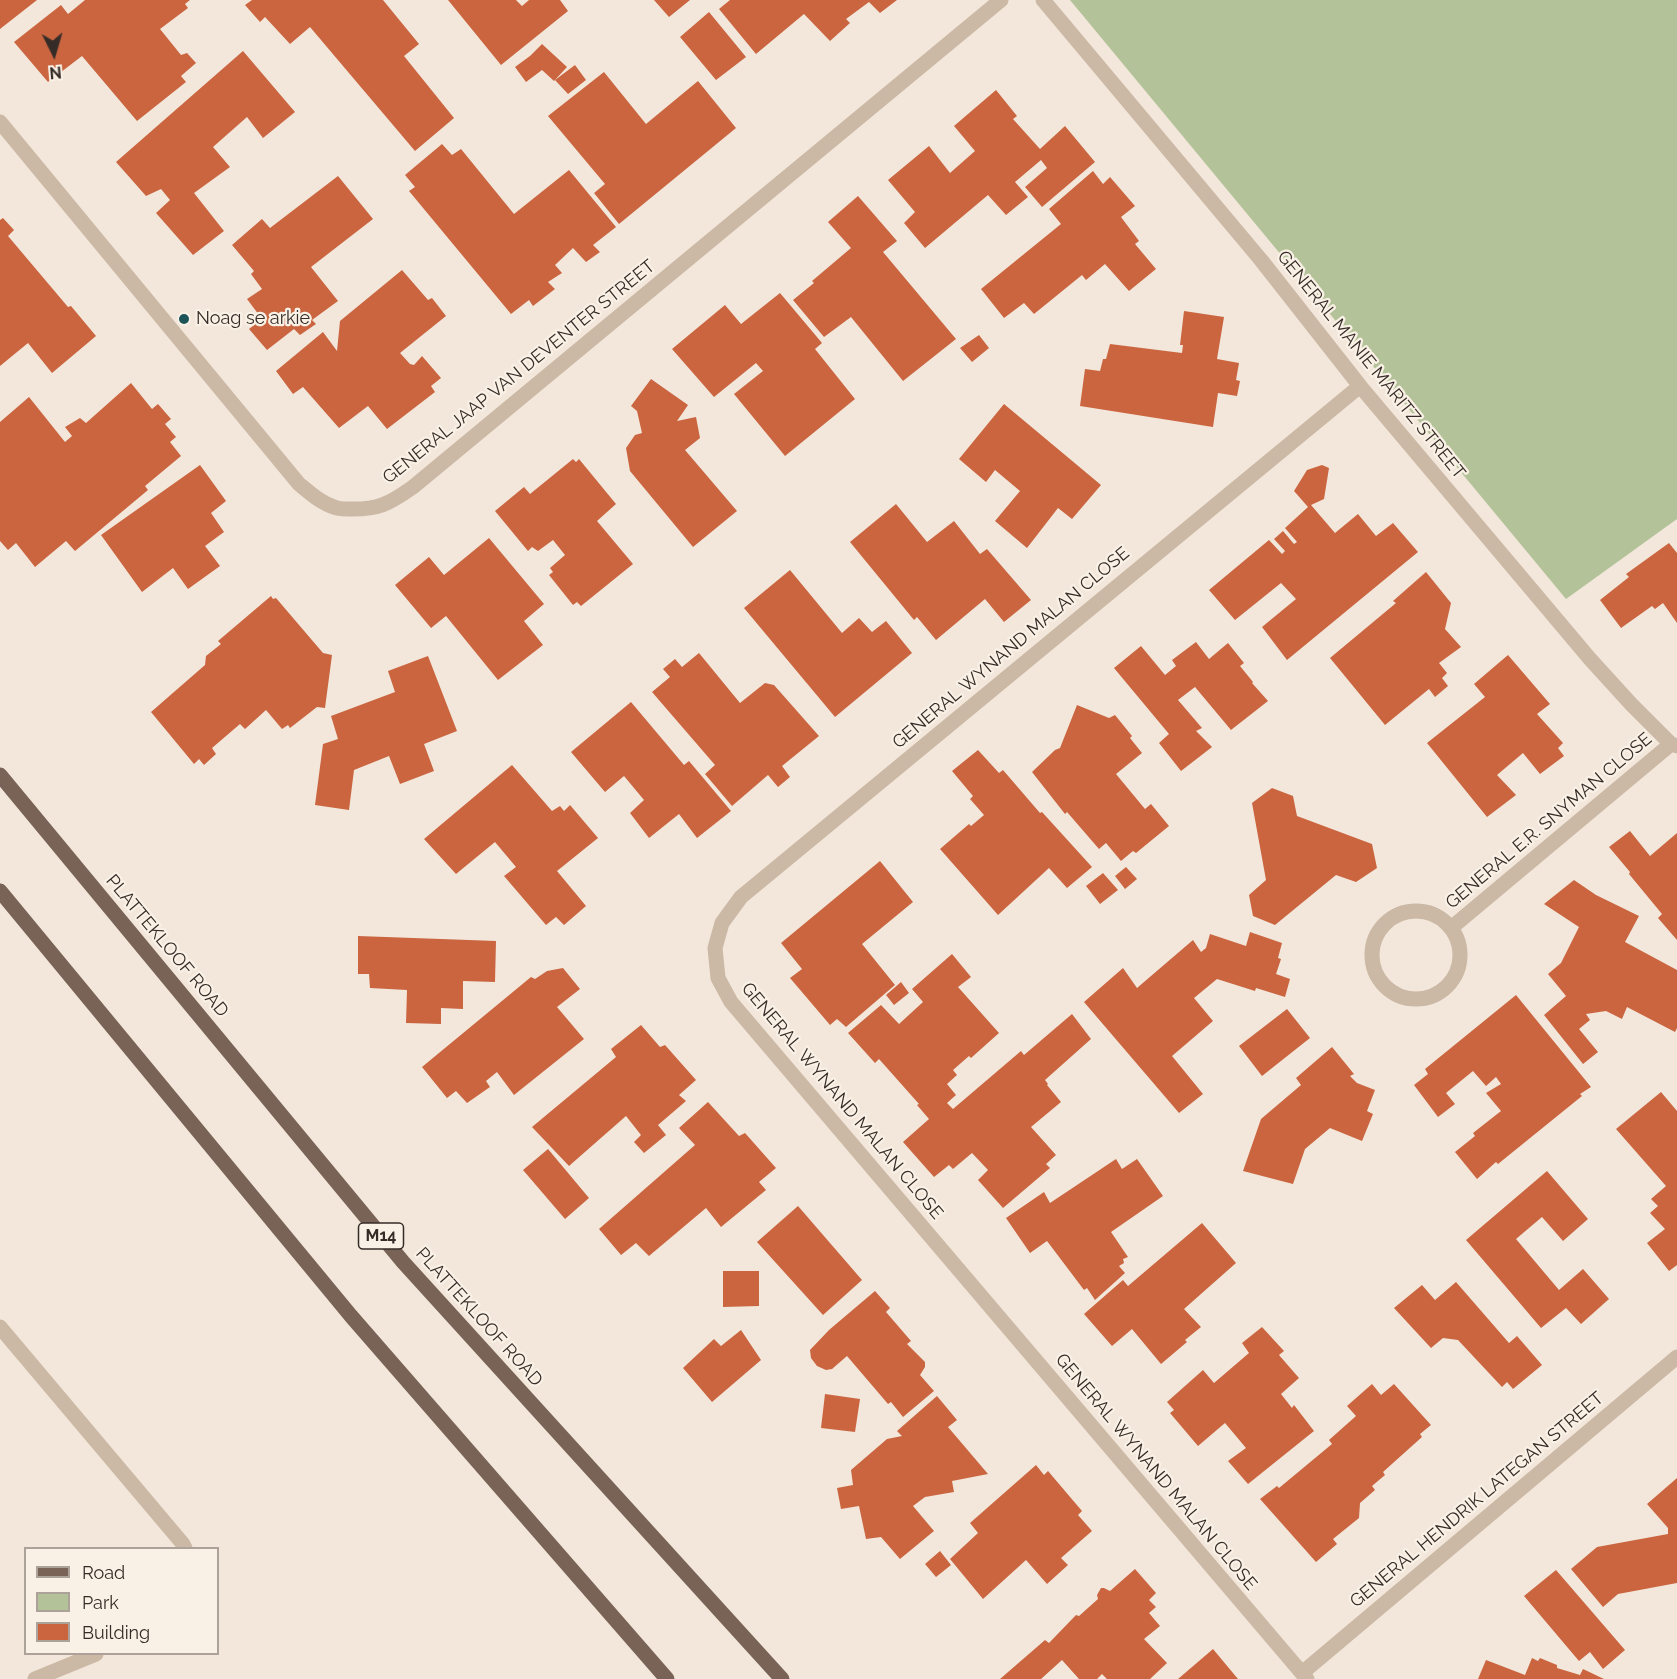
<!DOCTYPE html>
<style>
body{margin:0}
#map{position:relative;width:1677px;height:1679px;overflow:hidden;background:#f2e7da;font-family:Raleway,sans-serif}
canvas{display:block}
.legend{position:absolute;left:24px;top:1547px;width:195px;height:108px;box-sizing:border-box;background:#faf1e6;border:2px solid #aca29a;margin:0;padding:8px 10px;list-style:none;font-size:18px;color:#362c27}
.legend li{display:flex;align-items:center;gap:12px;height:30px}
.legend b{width:30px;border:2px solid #aca29a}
.north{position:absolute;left:24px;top:24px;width:60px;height:60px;-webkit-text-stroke:4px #faf1e6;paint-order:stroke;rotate:175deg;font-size:16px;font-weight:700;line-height:24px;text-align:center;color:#362c27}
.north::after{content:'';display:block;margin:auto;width:21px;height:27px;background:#362c27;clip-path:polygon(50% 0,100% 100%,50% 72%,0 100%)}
</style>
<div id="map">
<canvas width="1677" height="1679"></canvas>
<ul class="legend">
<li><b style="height:8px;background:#796357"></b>Road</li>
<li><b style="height:16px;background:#b3c299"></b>Park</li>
<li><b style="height:16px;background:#ca6540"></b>Building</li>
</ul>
<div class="north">N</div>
</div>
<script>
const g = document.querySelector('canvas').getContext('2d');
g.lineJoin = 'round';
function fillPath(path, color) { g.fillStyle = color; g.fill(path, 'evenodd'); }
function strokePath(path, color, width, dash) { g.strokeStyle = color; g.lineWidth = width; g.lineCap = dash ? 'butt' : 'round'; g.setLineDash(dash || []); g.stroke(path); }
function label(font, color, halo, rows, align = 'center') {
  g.font = font + ' Raleway,sans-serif'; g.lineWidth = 4.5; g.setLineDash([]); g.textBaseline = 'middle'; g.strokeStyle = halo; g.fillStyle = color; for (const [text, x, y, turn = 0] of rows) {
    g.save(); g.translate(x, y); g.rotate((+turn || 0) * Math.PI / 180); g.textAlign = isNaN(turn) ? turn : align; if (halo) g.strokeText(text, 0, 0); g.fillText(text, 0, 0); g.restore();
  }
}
const green = new Path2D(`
 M1070 0H1677V519L1566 599Z`);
const building = new Path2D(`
 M0 0H37L0 29Z
 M85 0H190L185 4 188 8 160 29 181 55 187 53 196 63 181 76 186 82 137 121 82 56 48 82 14 42 61 5 68 14Z
 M252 0H383L419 44 404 56 454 118 415 151 310 27 290 44 265 17 260 22 245 5Z
 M448 0H516L522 6 529 0H560L568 11 501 65Z
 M654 0H690L669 17Z
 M730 0H897L880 13 869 2 846 19 850 23 830 41 804 14 756 54 719 9Z
 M709 12 746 57 716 80 680 37Z
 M542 44 567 67 554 81 542 70 526 82 515 67 530 56Z
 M243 51 295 112 263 138 247 117 213 147 230 167 194 193 224 231 193 255 156 213 170 200 161 189 146 196 116 162Z
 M575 65 586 80 568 94 555 80Z
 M604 72 646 124 698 81 736 128 619 224 594 193 605 184 548 116Z
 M996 90 1017 116 1013 119 1040 149 1065 126 1095 162 1042 207 1025 187 1047 168 1041 160 1015 182 1028 197 1006 215 988 195 925 248 904 223 915 212 888 180 929 146 950 173 975 151 954 126Z
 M442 144 452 155 461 149 514 214 569 170 616 227 593 245 600 252 586 262 573 248 555 265 562 273 548 282 555 289 533 306 529 300 511 314 409 191 415 187 405 175Z
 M1093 171 1103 184 1110 177 1135 206 1121 217 1139 241 1135 244 1156 269 1129 291 1105 264 1086 280 1082 275 1034 314 1024 303 1004 318 981 289 1061 224 1049 209Z
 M338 176 373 219 311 267 338 301 312 320 316 324 300 335 294 329 267 350 249 329 262 319 247 299 262 289 251 274 254 271 232 245 262 219 270 228Z
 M858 196 897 241 883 252 956 339 903 381 851 317 824 337 793 300 814 283 812 281 851 248 828 222Z
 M3 218 14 230 8 236 68 307 71 306 96 336 52 373 28 343 0 366V220Z
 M402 270 428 300 432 298 446 316 400 353 410 364 414 365 422 356 441 378 431 386 435 392 387 429 368 406 339 428 303 387 293 394 276 371 323 332 337 351 340 321Z
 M780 293 822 343 815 349 855 399 785 456 734 394 763 371 756 363 714 397 672 349 725 305 741 324Z
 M1184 311 1224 317 1217 359 1239 363 1236 380 1240 381 1237 396 1218 393 1213 427 1080 406 1085 369 1100 371 1103 359H1106L1110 344 1182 353 1183 345H1180Z
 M979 335 989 348 972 362 960 348Z
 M651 379 688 405 677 421 696 417 700 438 685 450 737 511 693 547 630 471 626 448 635 435 642 433 637 411 631 406Z
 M131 383 152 409 158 404 171 419 165 424 176 437 170 442 181 456 145 486 148 490 75 551 66 541 35 567 16 543 8 550 0 541V422L29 397 65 442 72 436 65 427 80 418 86 423Z
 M1004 404 1101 485 1072 519 1058 508 1027 548 995 521 1020 491 995 470 986 482 959 459Z
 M573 459 576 462 579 459 616 504 597 521 633 564 581 606 577 602 573 605 549 575 553 572 550 568 565 555 553 540 538 551 532 547 528 551 495 511 524 487 530 494Z
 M200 465 226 501 211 513 224 532 205 546 220 566 188 589 173 568 142 592 101 535Z
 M1322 465 1329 468 1324 499 1311 505 1335 533 1358 514 1376 536 1393 523 1418 552 1287 660 1262 627 1296 599 1281 583 1235 620 1209 590 1269 540 1282 554 1285 551 1274 539 1283 531 1294 544 1297 542 1285 528 1308 507 1294 491 1307 470Z
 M896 504 927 542 954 521 980 554 987 549 1031 600 1004 622 985 599 936 640 917 617 914 620 850 542Z
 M489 538 544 604 524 621 543 645 498 680 446 616 431 628 395 585 429 557 444 575Z
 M1669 543 1677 553V623L1663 603 1655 609 1652 606 1621 628 1600 600 1629 577 1626 574Z
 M790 570 842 633 859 618 872 632 886 621 912 653 835 717 744 608Z
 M1426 572 1451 603 1445 629 1461 647 1439 663 1447 673 1442 678 1448 686 1435 697 1429 689 1385 725 1330 658 1396 603 1393 601Z
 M271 596 273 599 276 598 323 653 332 655 325 708 317 707 290 728 288 725 282 729 266 710 245 729 240 724 212 748 216 754 204 765 199 759 194 764 151 712 205 665 206 656 221 644 218 641Z
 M1196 642 1209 659 1228 643 1244 663 1240 666 1253 682 1252 683 1268 701 1231 730 1195 687 1178 700 1202 728 1196 731 1212 747 1181 771 1159 743 1169 734 1114 668 1141 646 1165 675 1176 666 1172 660Z
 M699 653 740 703 765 683 774 685 819 736 782 766 790 777 778 787 768 775 732 806 705 774 715 765 652 692 670 677 663 669 675 659 682 667Z
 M1508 655 1550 704 1537 714 1563 743 1558 748 1564 756 1540 774 1523 753 1497 775 1516 795 1487 817 1427 743 1485 697 1474 684Z
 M428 656 457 731 424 744 434 771 400 784 389 756 354 770 349 810 315 805 323 744 338 739 331 716 395 692 388 671Z
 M631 702 684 765 689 761 731 811 697 838 679 814 649 838 630 813 644 800 624 776 605 792 571 752Z
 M1077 705 1109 718 1115 715 1132 736 1130 738 1142 753 1116 774 1145 809 1151 804 1169 826 1136 853 1133 851 1121 861 1106 843 1099 849 1067 812 1065 814 1032 772 1055 750 1060 748Z
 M978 750 999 773 1003 770 1040 813 1042 812 1092 867 1067 888 1049 868 998 915 940 849 969 824 971 826 984 815 970 799 973 796 952 771Z
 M512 765 552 811 560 806 564 811 570 805 598 838 557 871 586 906 564 925 556 917 546 925 504 876 516 867 495 842 456 874 424 839Z
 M1272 788 1293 796 1297 816 1372 844 1377 868 1356 882 1336 875 1275 925 1253 916 1249 895 1266 880 1252 803Z
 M1630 831 1650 856 1677 833V940L1658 918 1662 914 1629 874 1630 872 1609 847Z
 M880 861 913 902 862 944 895 985 846 1027 837 1019 830 1025 790 978 802 969 781 943Z
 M1126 867 1137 879 1125 889 1115 876Z
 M1103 873 1118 890 1100 904 1086 886Z
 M1574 880 1596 895 1639 916 1625 942 1677 970V1028L1675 1032 1627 1007 1622 1019 1606 1011 1586 1014 1590 1020 1579 1029 1598 1052 1583 1064 1544 1015 1566 996 1548 974 1561 963 1579 927 1544 904Z
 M1250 932 1282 943 1278 958 1281 959 1276 974 1290 979 1285 997 1256 988 1255 991 1217 979 1194 998 1213 1021 1172 1056 1203 1094 1179 1113 1084 1002 1123 968 1137 988 1193 940 1201 952 1206 948 1210 934 1246 946Z
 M358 936 496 941 495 982 463 981V1009L441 1008V1024L406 1023 407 990 370 988 369 974H358Z
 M952 954 971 977 958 987 999 1033 971 1058 969 1056 953 1070 957 1075 947 1084 956 1095 947 1103 953 1109 1021 1051 1024 1055 1072 1014 1091 1039 1045 1080 1048 1084 1047 1085 1061 1102 1031 1127 1056 1155 1046 1164 1050 1168 1003 1208 978 1180 988 1170 972 1153 953 1169 949 1165 934 1177 903 1142 929 1119 917 1105 919 1104 879 1059 875 1063 848 1033 881 1005 899 1024 923 1002 912 989Z
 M563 968 580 989 557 1007 584 1039 514 1095 497 1072 486 1081 490 1087 467 1103 456 1091 447 1098 422 1067 531 977 535 979 547 971Z
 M901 982 909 993 894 1005 886 995Z
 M1516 995 1591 1087 1580 1094 1582 1096 1498 1164 1496 1162 1477 1179 1455 1152 1475 1136 1473 1133 1501 1111 1486 1093 1501 1084 1496 1077 1486 1086 1473 1071 1446 1093 1455 1104 1438 1117 1414 1085 1428 1074 1425 1069Z
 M1287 1009 1310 1038 1262 1076 1239 1046Z
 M641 1025 660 1047 665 1045 696 1080 679 1095 686 1101 658 1125 666 1135 644 1153 634 1142 641 1135 626 1116 569 1166 532 1127 616 1057 611 1049Z
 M1332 1047 1354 1074 1350 1076 1357 1083 1375 1090 1367 1111 1373 1114 1362 1141 1330 1128 1305 1149 1293 1184 1243 1171 1261 1119 1301 1085 1296 1078Z
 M1661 1092 1677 1111V1265L1669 1271 1647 1243 1665 1229 1650 1213 1658 1206 1651 1199 1666 1186 1616 1129Z
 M708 1102 739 1136 745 1133 776 1168 759 1182 766 1190 721 1227 706 1208 649 1256 636 1243 621 1255 599 1229 695 1145 679 1128Z
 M548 1149 589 1198 565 1219 523 1170Z
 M1116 1159 1122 1169 1137 1159 1163 1196 1111 1232 1128 1257 1123 1259 1124 1263 1119 1266 1125 1273 1095 1300 1087 1288 1084 1290 1047 1241 1030 1253 1006 1218 1044 1192 1050 1203Z
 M1547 1171 1588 1219 1563 1241 1542 1217 1516 1239 1559 1290 1583 1269 1609 1299 1581 1324 1566 1308 1541 1328 1466 1240Z
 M798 1206 862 1280 823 1315 757 1242Z
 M1202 1223 1236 1263 1184 1309 1201 1327 1185 1340 1187 1342 1161 1364 1132 1329 1112 1346 1084 1314 1123 1280 1128 1286Z
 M723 1271H759V1306L723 1307Z
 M1456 1282 1509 1343 1517 1336 1542 1365 1513 1389 1507 1382 1502 1387 1458 1340 1443 1338 1431 1348 1394 1308 1422 1285 1435 1300Z
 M875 1291 890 1308 886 1312 911 1341 907 1344 925 1362V1367L920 1375 934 1391 903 1417 891 1402 888 1404 847 1356 832 1369 826 1370 817 1366 811 1358 810 1350 829 1330Z
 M1262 1327 1284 1351 1279 1355 1299 1378 1281 1394 1292 1408 1294 1405 1314 1431 1248 1484 1228 1461 1246 1448 1225 1423 1198 1446 1170 1413 1174 1410 1167 1402 1203 1370 1214 1383 1249 1353 1242 1343Z
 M741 1330 761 1360 712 1402 683 1368 714 1339 721 1346Z
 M1372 1384 1381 1395 1394 1384 1431 1425 1420 1434 1422 1437 1383 1472 1385 1475 1372 1486 1375 1490 1360 1503 1359 1518 1333 1539 1337 1544 1316 1562 1260 1499 1277 1486 1279 1488 1332 1444 1329 1440 1356 1416 1347 1406Z
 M825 1394 860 1399 855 1432 821 1428Z
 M937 1396 957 1420 948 1427 988 1474 952 1481 954 1492 925 1497 913 1506 934 1531 900 1559 881 1537 866 1539 859 1506 841 1509 837 1488 853 1485 851 1470 887 1439 902 1436 897 1431Z
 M1036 1465 1044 1475 1048 1471 1082 1511 1078 1515 1092 1531 1061 1558 1068 1565 1047 1584 1026 1560 983 1599 950 1559 978 1533 970 1523Z
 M1677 1478V1583L1618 1594 1603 1607 1571 1569 1597 1547 1668 1534V1528L1647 1504Z
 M940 1551 951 1565 936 1577 925 1564Z
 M1135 1569 1156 1593 1149 1600 1156 1607 1149 1613 1160 1626 1144 1639 1167 1663 1150 1679H1107L1102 1674 1097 1679H1079L1062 1660 1041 1679H1000L1045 1640 1049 1643 1076 1615 1079 1616 1098 1599 1097 1595 1101 1588H1104L1110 1591Z
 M1556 1570 1625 1650 1603 1669 1590 1652 1579 1661 1524 1596Z
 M1213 1649 1238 1679H1178Z
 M1532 1658 1538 1661 1540 1658 1557 1665V1668L1580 1675 1583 1669 1604 1679H1478L1486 1660 1525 1675Z`);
const minor = new Path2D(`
 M1043 0 1261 260 1360 386 1590 659 1631 704 1671 744 1677 746
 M0 122 299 484C310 493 321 503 334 507 338 509 344 509 348 509 378 510 389 504 413 487L1001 0
 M1372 955a44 44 0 1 1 88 0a44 44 0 1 1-88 0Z
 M1451 928 1671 744
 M0 1327 183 1544 185 1548
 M1302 1673 1677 1357
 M35 1679 96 1654
 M1307 1679 731 1002 718 978 715 948 722 923 741 897 1360 386`);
const major = new Path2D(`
 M0 775 403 1262 782 1679
 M0 891 351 1316 667 1679`);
const markers = [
 [184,319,6,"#1b5359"]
];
const shields = [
 [381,1236,45]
];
const shieldNames = [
 ["M14",381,1236]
];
const poiNames = [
 ["Noag se arkie",196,319]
];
const streetNames = [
 ["GENERAL MANIE MARITZ STREET",1371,365,51],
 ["GENERAL JAAP VAN DEVENTER STREET",519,372,-39],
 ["GENERAL WYNAND MALAN CLOSE",1011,648,-40],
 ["GENERAL E.R. SNYMAN CLOSE",1549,821,-40],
 ["PLATTEKLOOF ROAD",167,946,50],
 ["GENERAL WYNAND MALAN CLOSE",842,1101,50],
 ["PLATTEKLOOF ROAD",479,1317,48],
 ["GENERAL WYNAND MALAN CLOSE",1156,1472,50],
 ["GENERAL HENDRIK LATEGAN STREET",1477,1500,-40]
];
fillPath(green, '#b3c299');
fillPath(building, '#ca6540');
strokePath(minor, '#cbb8a5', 15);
strokePath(major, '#796357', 15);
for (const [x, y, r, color] of markers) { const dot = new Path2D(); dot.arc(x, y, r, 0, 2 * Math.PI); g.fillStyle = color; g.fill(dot); strokePath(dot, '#faf1e6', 2); }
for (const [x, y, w] of shields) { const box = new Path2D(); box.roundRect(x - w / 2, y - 13, w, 26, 4.5); g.fillStyle = '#faf1e6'; g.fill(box); strokePath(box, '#362c27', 1.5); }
label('bold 16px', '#362c27', null, shieldNames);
label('18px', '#362c27', '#faf1e6', poiNames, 'left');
label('18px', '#362c27', '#faf1e6', streetNames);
</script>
